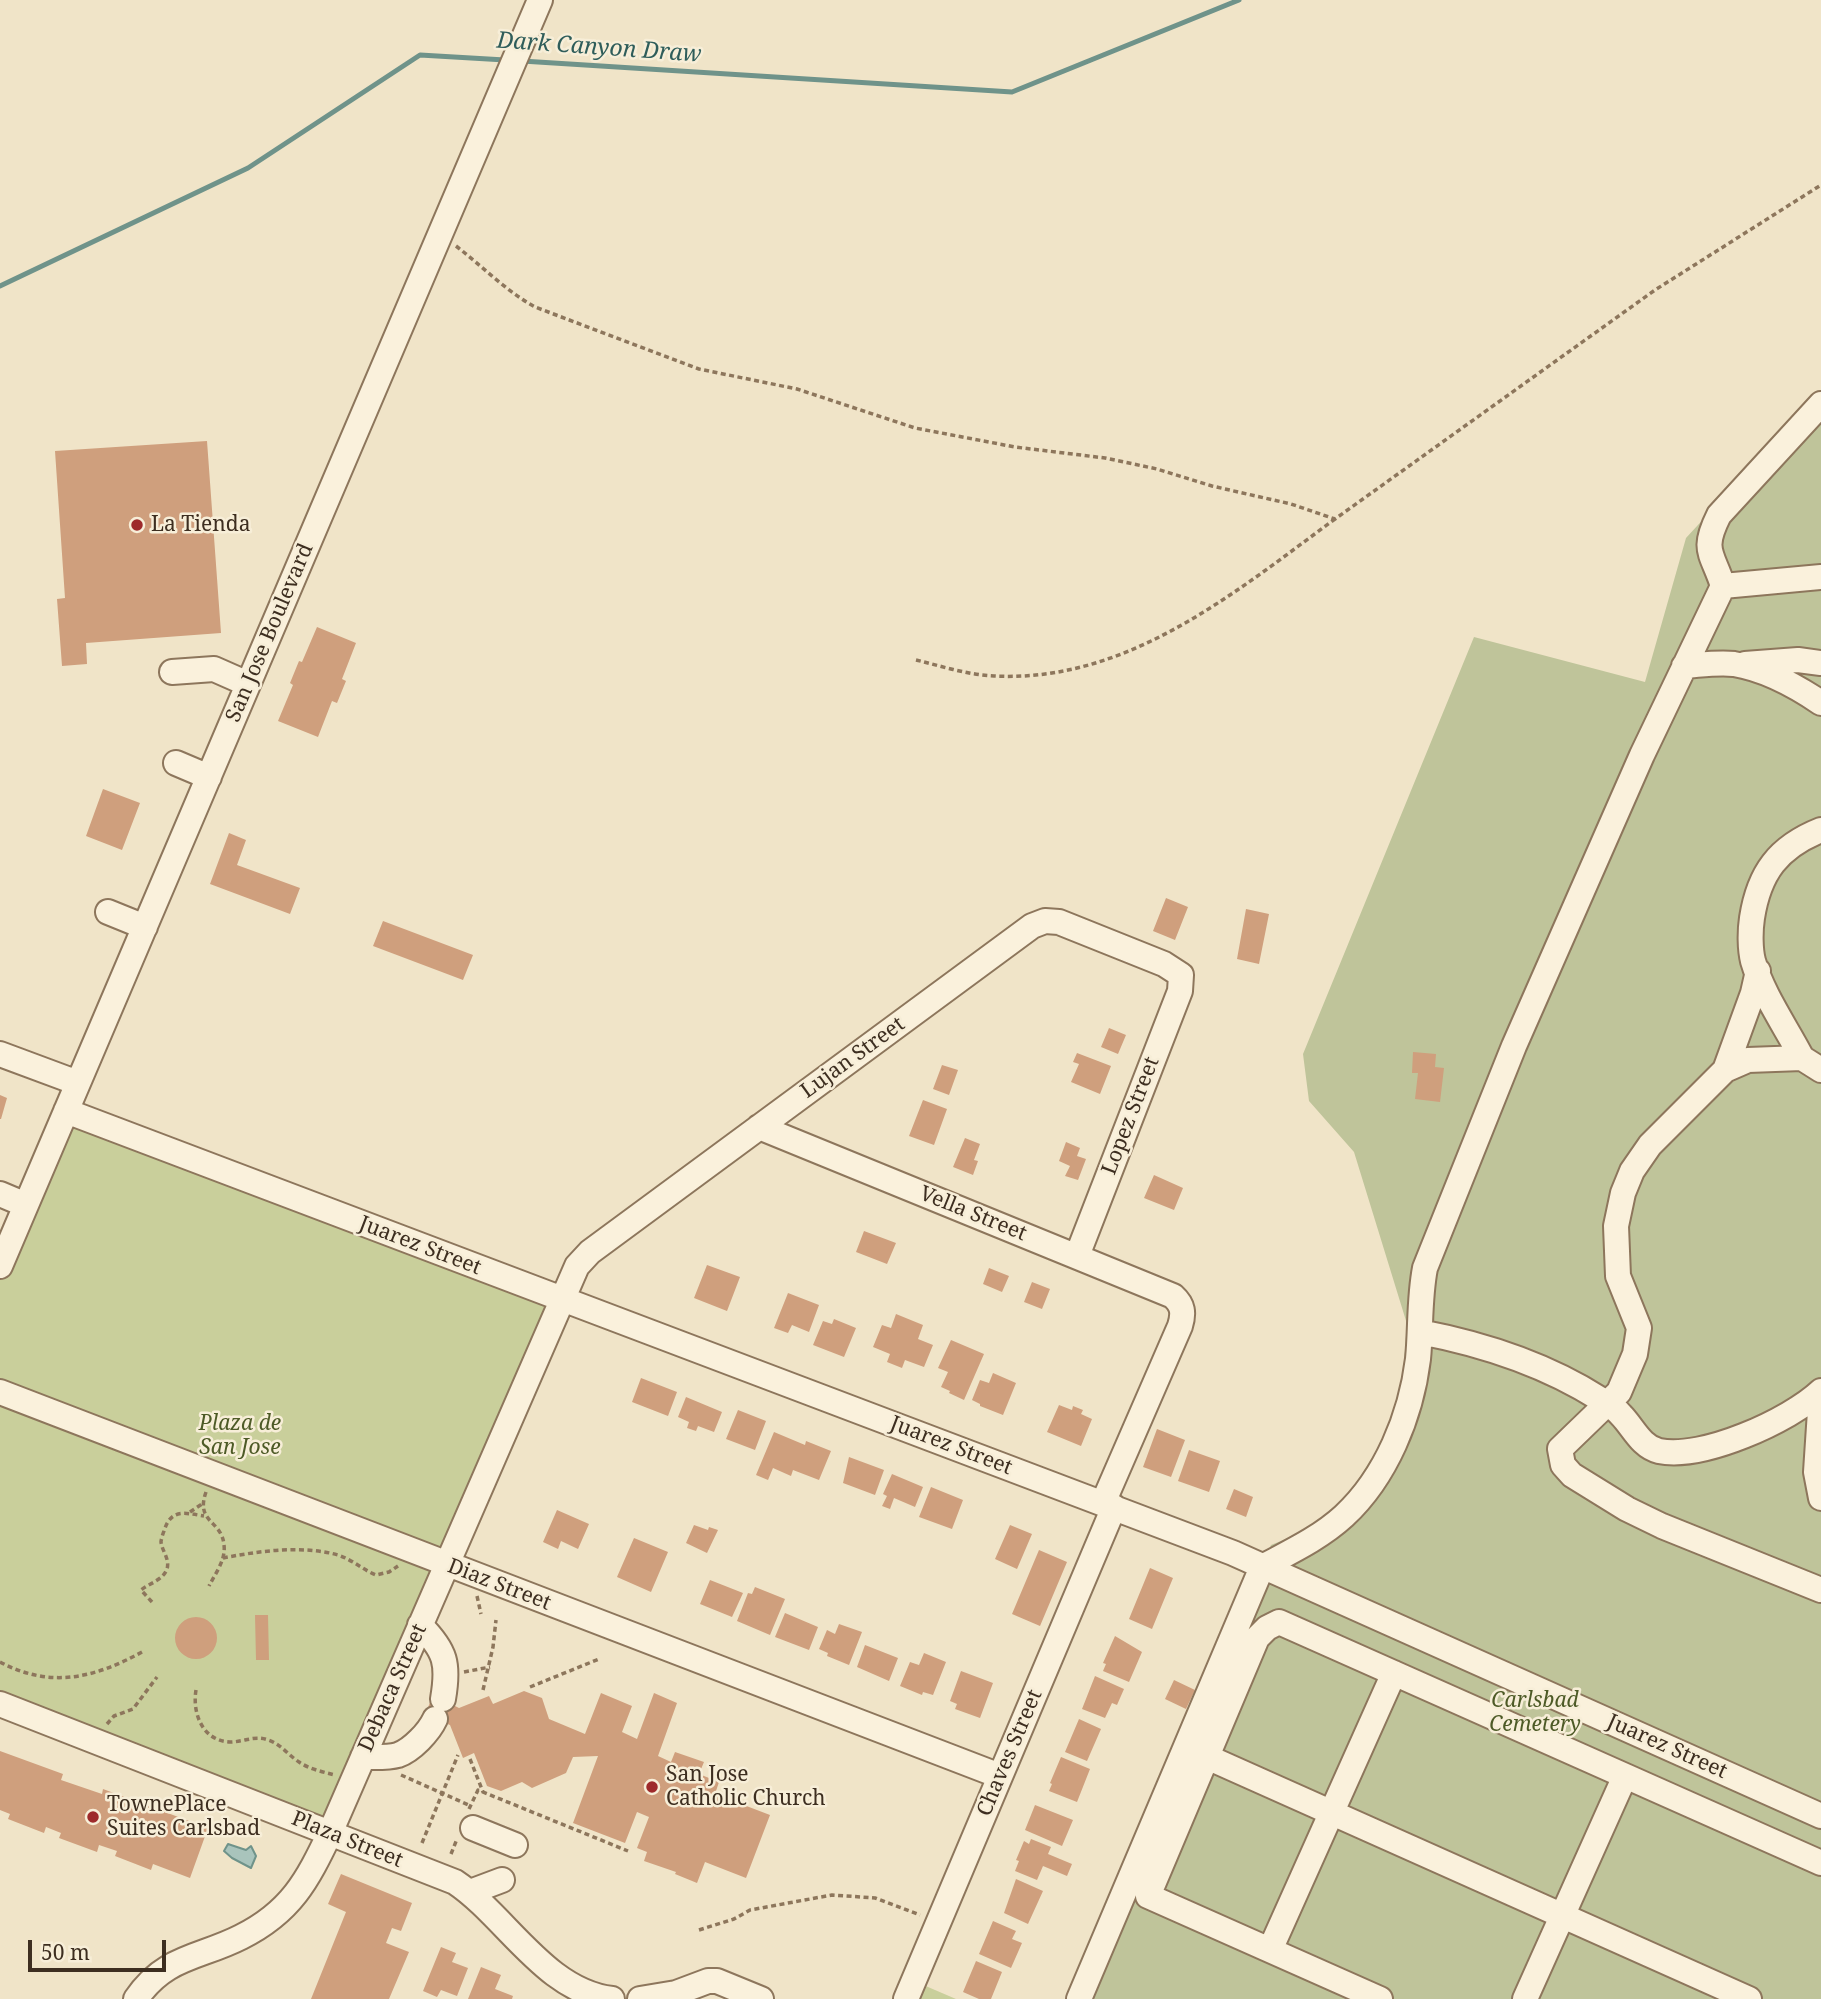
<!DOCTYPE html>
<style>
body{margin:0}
#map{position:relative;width:1821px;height:1999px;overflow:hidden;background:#f0e4c8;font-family:"Noto Serif",serif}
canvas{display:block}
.scale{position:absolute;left:28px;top:1940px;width:138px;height:32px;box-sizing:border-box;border:4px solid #3d2e20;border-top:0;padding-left:9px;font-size:21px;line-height:24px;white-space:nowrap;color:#3d2e20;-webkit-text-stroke:5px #f7eed8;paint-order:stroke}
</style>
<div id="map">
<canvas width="1821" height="1999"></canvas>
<div class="scale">50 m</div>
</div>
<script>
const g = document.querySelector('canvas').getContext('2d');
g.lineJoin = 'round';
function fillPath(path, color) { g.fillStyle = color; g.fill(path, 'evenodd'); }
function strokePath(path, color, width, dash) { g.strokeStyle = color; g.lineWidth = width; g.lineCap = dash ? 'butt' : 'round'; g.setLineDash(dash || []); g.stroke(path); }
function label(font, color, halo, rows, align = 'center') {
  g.font = font + ' "Noto Serif",serif'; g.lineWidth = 5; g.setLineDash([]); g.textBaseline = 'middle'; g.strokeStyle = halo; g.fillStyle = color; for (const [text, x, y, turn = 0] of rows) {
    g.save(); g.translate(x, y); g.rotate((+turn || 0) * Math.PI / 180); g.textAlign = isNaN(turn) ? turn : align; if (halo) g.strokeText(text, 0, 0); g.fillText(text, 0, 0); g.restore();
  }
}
const green = new Path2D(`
 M66 1111 562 1300 330 1833 0 1704V1266Z
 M914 1981 956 1999H906Z`);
const cemetery = new Path2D(`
 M1821 391V1999H1079L1271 1545 1311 1529 1346 1499 1382 1442 1402 1386 1407 1324 1354 1152 1309 1101 1303 1054 1474 637 1645 682 1686 538Z`);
const water = new Path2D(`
 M228 1844 246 1850 251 1846 256 1856 251 1868 232 1858 224 1851Z`);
const stream = new Path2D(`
 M522 61 1012 92 1239 0
 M0 286 248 168 420 55 505 60`);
const building = new Path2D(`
 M207 441 221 633 86 643 87 664 62 666 57 599 65 598 55 451Z
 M317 627 356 643 342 679 346 681 337 703 332 701 318 737 278 721 293 685 290 683 299 661 302 662Z
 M103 789 140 803 122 850 86 836Z
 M229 833 246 840 237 865 300 888 290 914 210 884Z
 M1166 898 1188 907 1175 940 1153 931Z
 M1246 909 1269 914 1259 964 1237 959Z
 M383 921 473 955 463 980 373 946Z
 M1109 1028 1126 1035 1118 1054 1101 1047Z
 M1413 1052 1436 1054 1435 1067 1444 1068 1440 1102 1415 1099 1418 1073H1412Z
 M1077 1053 1111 1066 1100 1094 1071 1082 1079 1064 1073 1062Z
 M942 1065 958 1070 949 1095 933 1089Z
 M0 1095 7 1098 1 1119H0Z
 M923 1100 947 1109 934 1145 909 1136Z
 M965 1138 980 1144 974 1160 978 1161 973 1175 953 1167Z
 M1066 1142 1080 1148 1077 1156 1086 1159 1078 1180 1065 1176 1070 1166 1059 1161Z
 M1154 1175 1183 1188 1174 1210 1144 1198Z
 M864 1231 896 1243 887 1264 856 1252Z
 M707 1265 740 1277 727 1311 694 1298Z
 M989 1268 1009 1276 1002 1292 983 1284Z
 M1032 1282 1050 1289 1042 1309 1024 1302Z
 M788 1293 819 1305 809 1332 792 1325 788 1333 774 1328Z
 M896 1314 923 1325 918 1339 933 1345 924 1367 905 1360 902 1368 887 1362 890 1354 873 1347 882 1325 891 1328Z
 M834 1319 856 1328 844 1357 813 1345 823 1321 832 1324Z
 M951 1340 984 1354 964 1400 949 1393 950 1391 941 1387 948 1372 938 1368Z
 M993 1373 1016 1383 1003 1415 980 1406V1404L972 1400 980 1380 989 1383Z
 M641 1378 677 1392 668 1416 632 1402Z
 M686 1397 722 1412 714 1432 698 1426 696 1431 687 1428 689 1422 678 1417Z
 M1059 1405 1072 1410 1073 1406 1083 1410 1081 1414 1092 1419 1081 1446 1047 1432Z
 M738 1410 766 1421 755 1450 726 1439Z
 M1157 1429 1185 1440 1171 1477 1143 1467Z
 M774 1432 805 1445 806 1441 831 1451 819 1480 793 1470 791 1476 773 1468 768 1480 756 1475Z
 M1189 1450 1220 1461 1209 1492 1178 1481Z
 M849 1457 884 1470 875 1495 843 1483Z
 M892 1474 923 1487 915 1507 894 1498 890 1509 882 1506 887 1496 883 1494Z
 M931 1487 963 1500 952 1529 919 1517Z
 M1234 1489 1253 1497 1246 1517 1226 1509Z
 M557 1510 589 1524 578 1549 561 1541 558 1549 543 1542Z
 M694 1525 708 1530 709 1527 718 1530 707 1553 686 1543Z
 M1010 1525 1032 1534 1017 1569 995 1559Z
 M634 1538 668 1552 651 1592 617 1577Z
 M1039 1550 1067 1562 1040 1626 1012 1614Z
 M1150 1568 1173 1578 1152 1629 1129 1619Z
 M710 1580 743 1593 732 1617 700 1604Z
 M755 1587 785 1599 770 1635 737 1621 748 1593 752 1594Z
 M785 1613 818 1627 809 1650 775 1637Z
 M255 1615H268L269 1660H256Z
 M175 1638a21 21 0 1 1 42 0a21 21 0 1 1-42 0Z
 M839 1624 862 1632 849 1665 827 1656 828 1653 819 1649 827 1630 835 1634Z
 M1115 1636 1142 1652 1129 1682 1103 1671 1106 1664 1103 1663Z
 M865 1645 898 1658 889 1681 857 1667Z
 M924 1653 946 1662 933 1695 923 1692 922 1695 900 1686 910 1662 919 1665Z
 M961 1671 993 1683 980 1718 955 1709 957 1704 950 1701Z
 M1095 1676 1124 1689 1117 1705 1112 1703 1105 1718 1082 1709Z
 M1174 1680 1195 1690 1186 1709 1165 1699Z
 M524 1691 542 1698 549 1719 585 1734 601 1693 632 1706 622 1732 637 1739 654 1693 677 1703 658 1756 671 1762 675 1752 704 1762 699 1774 719 1782 715 1794 770 1815 746 1878 705 1862 697 1883 675 1874 676 1872 644 1861 647 1852 637 1848 649 1817 637 1812 625 1843 573 1823 598 1756 573 1757 566 1773 532 1788 522 1782 501 1791 487 1786 474 1753 463 1758 450 1725 425 1715 433 1695 459 1708 489 1696 493 1704Z
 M1079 1719 1101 1729 1087 1761 1065 1752Z
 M0 1751 63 1774 61 1780 102 1794 103 1789 208 1828 190 1878 153 1864 151 1870 115 1856 117 1851 99 1845 97 1852 59 1838 61 1833 46 1827 44 1833 8 1819 10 1814 0 1810Z
 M1061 1757 1090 1769 1077 1802 1049 1791 1052 1784 1050 1783Z
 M1035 1805 1073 1820 1062 1846 1025 1830Z
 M1031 1839 1051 1847 1048 1854 1072 1864 1067 1876 1043 1866 1037 1880 1015 1871 1019 1861 1016 1860 1024 1841 1029 1844Z
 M341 1874 412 1903 401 1931 392 1928 386 1943 409 1952 389 1999H311L346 1912 328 1904Z
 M1016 1879 1043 1891 1028 1924 1004 1913Z
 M993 1921 1016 1931 1012 1939 1022 1943 1011 1968 979 1954Z
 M441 1947 456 1953 452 1962 468 1968 457 1996 441 1990 437 1997 423 1991Z
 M976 1961 1002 1972 991 1999H979L963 1992Z
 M481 1967 501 1975 495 1989 513 1996 512 1999H468Z`);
const path = new Path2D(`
 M456 246C482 266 506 291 535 307L699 369 797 389 915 428 1015 447 1105 458 1157 469 1212 486 1291 504 1335 519 1655 290 1821 185
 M916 660C941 666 968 675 994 676 1127 683 1234 593 1335 519
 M206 1492C195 1523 222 1520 224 1545 226 1560 215 1574 209 1586
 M190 1512 202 1504
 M223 1558C259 1551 302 1545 338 1555 353 1560 363 1570 376 1575L389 1572 398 1566
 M477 1596 481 1614
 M152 1602 141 1590C150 1583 163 1580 167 1569 170 1559 162 1551 161 1542 161 1540 163 1533 164 1531 171 1508 185 1513 204 1516
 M0 1662C51 1689 94 1678 142 1652
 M464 1672 490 1667
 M530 1687 599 1659
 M196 1690C192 1714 203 1741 230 1742 244 1742 255 1735 268 1740 281 1744 288 1755 299 1762 309 1769 323 1772 335 1775
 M483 1690 493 1647 496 1620
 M107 1724 114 1716 133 1709 157 1677
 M470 1759 483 1792
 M401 1775 471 1806
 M469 1809 478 1790 628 1851
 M422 1843 458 1755
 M451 1854 457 1839
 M699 1930 734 1919 750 1910 832 1895 875 1898 920 1915`);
const minor = new Path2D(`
 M1723 586 1821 577
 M1745 664 1798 660 1821 663
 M1684 666C1700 665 1718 662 1734 664 1764 669 1796 686 1821 703
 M172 672 214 669 248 684
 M176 763 209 777
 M108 912 145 927
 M0 1054 78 1083
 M1802 1058C1786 1027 1763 995 1753 961 1750 949 1750 931 1752 918 1759 873 1778 847 1821 830
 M1725 1070 1753 993 1758 971
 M1821 1070 1802 1058 1748 1060 1725 1070 1650 1145 1632 1171 1623 1193 1616 1226 1618 1276 1639 1328 1635 1354 1619 1392 1560 1449 1563 1465 1572 1475 1627 1509 1662 1526 1821 1590
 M66 1111 1233 1553 1821 1816
 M759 1127 1173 1296C1183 1305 1184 1313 1180 1326L1103 1503
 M0 1194 26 1205
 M0 1266 540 0
 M1420 1332C1483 1344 1545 1364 1600 1399 1607 1403 1616 1409 1621 1415 1633 1427 1641 1447 1659 1451 1702 1460 1789 1421 1821 1391
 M0 1392 1000 1776
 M1815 1397 1820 1411 1816 1472 1821 1498
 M420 1625C446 1651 449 1664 443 1699
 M0 1704 455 1882C506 1916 545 1991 612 1999
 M363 1757C374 1757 387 1758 398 1755 412 1750 429 1732 435 1719
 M1207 1757 1749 1999
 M473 1828 515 1845
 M470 1892 502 1880
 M1270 1950 1394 1673
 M136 1999C165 1956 200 1958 241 1937 291 1912 307 1881 330 1833L577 1266 590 1252 1032 926 1045 921 1059 922 1164 964 1181 975 1180 991 1077 1256
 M640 1999 676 1993 708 1981H717L761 1999
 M906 1999 1114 1507
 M1079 1999 1262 1567C1290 1552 1320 1538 1344 1516 1386 1477 1411 1416 1418 1359 1421 1329 1419 1299 1425 1268L1514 1046 1642 755 1723 586C1712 552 1701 551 1719 515L1821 404
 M1380 1999 1148 1896 1257 1638 1267 1628 1279 1622 1821 1863
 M1525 1999 1625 1776`);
const markers = [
 [137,525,7,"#9e2a2b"],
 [652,1787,7,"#9e2a2b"],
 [93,1817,7,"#9e2a2b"]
];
const poiNames = [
 ["La Tienda",151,525],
 ["San Jose",666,1775],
 ["Catholic Church",666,1799],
 ["TownePlace",107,1805],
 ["Suites Carlsbad",107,1829]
];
const streetNames = [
 ["San Jose Boulevard",270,633,-67],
 ["Lujan Street",853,1058,-36],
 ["Lopez Street",1131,1116,-69],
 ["Vella Street",973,1214,22],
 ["Juarez Street",420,1246,21],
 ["Juarez Street",951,1446,21],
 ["Diaz Street",499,1585,21],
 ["Debaca Street",393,1688,-66],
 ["Juarez Street",1667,1747,24],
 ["Chaves Street",1010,1753,-67],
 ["Plaza Street",347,1840,22]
];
const parkNames = [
 ["Plaza de",240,1424],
 ["San Jose",240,1448],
 ["Carlsbad",1535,1701],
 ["Cemetery",1535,1725]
];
const waterNames = [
 ["Dark Canyon Draw",599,48,4]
];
fillPath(green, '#c9cf9b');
fillPath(cemetery, '#bfc49a');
fillPath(water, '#a9c4bc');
strokePath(water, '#6f938a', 2);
strokePath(stream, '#6f938a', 5);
fillPath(building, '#cf9f7d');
strokePath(minor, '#8d765c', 28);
strokePath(path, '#8d765c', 3.5, [5, 3.5]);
strokePath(minor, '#faf1dc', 24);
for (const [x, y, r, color] of markers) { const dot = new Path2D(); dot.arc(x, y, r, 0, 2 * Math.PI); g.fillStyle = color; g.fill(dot); strokePath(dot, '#f7eed8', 2.5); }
label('21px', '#3d2e20', '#f7eed8', poiNames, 'left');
label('21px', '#3d2e20', '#f7eed8', streetNames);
label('italic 21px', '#4d5a26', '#f7eed8', parkNames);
label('italic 23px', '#2f5d5a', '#f7eed8', waterNames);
</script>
